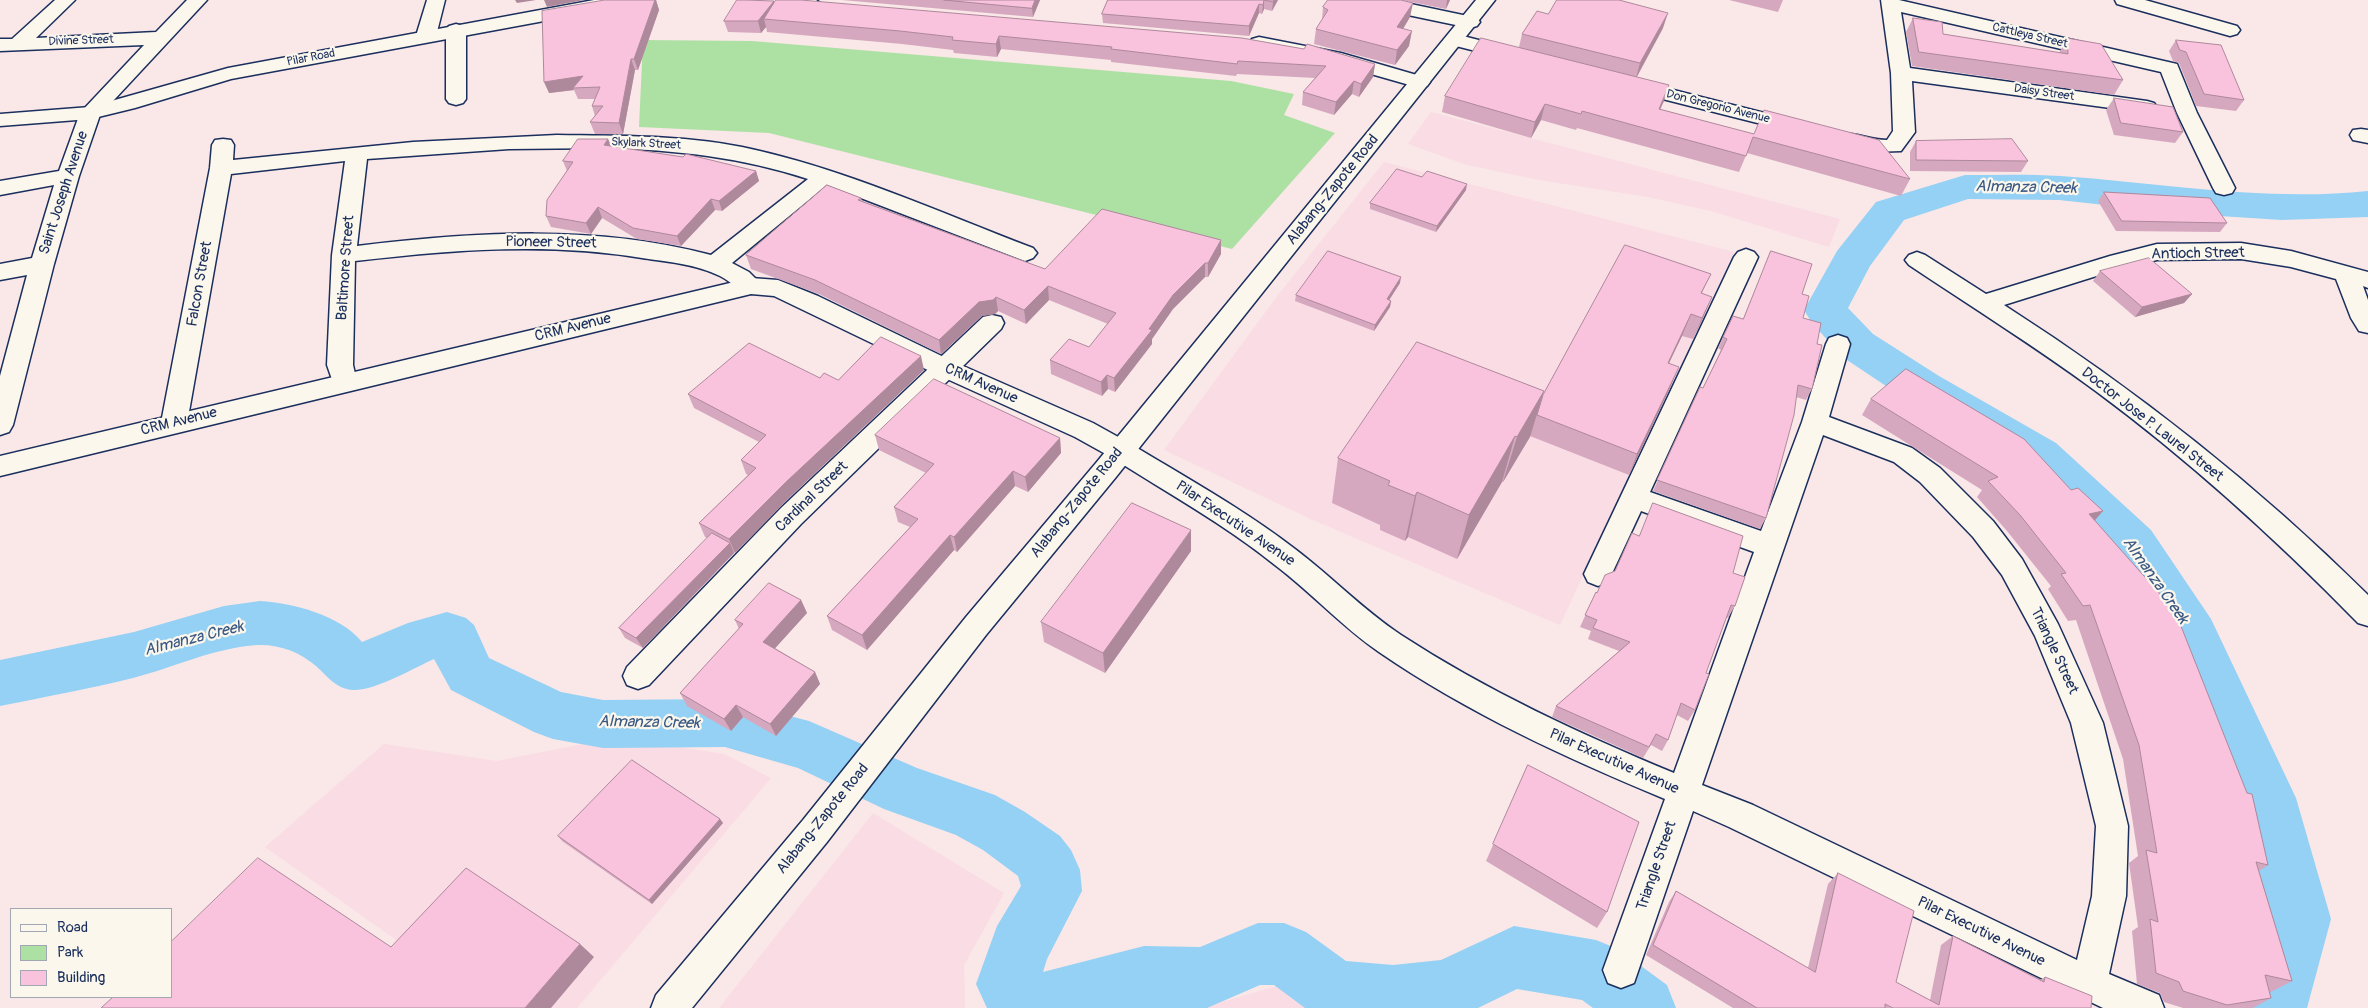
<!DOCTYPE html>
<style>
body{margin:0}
#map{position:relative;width:2368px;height:1008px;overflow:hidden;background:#fae7e8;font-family:Pangolin,sans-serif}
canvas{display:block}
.legend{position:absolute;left:10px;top:908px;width:162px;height:90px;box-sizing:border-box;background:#fbf7ec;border:1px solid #a1a7b3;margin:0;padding:6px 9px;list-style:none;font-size:15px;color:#1b2f5e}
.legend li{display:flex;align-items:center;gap:10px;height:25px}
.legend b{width:25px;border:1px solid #a1a7b3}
</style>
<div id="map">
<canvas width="2368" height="1008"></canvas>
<ul class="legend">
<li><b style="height:6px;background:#fbf7ec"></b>Road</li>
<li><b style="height:14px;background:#ade1a3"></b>Park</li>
<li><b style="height:14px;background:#f9c3de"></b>Building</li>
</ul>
</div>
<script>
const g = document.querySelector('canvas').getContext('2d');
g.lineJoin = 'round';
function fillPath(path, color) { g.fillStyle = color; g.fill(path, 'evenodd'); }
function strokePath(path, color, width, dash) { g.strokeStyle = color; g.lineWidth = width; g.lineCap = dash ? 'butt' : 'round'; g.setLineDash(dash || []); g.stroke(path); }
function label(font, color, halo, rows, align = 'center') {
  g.font = font + ' Pangolin,sans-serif'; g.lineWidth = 4.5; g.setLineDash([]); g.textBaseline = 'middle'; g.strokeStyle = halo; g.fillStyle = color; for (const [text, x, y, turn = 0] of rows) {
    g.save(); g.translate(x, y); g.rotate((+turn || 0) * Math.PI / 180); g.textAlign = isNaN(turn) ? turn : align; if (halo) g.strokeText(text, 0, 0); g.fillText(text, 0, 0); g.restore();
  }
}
const built = new Path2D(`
 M1431 112 1840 219 1829 247 1711 211 1648 197 1539 180 1467 165 1408 144Z
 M1384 162 1734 252 1560 625 1315 521 1164 450 1278 295Z
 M618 737 724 754 771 778 577 1008H492L265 847 384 744 497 761Z
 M873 813 1004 893 964 965 965 1008H719Z
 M1283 984 1308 1008H1202Z`);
const green = new Path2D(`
 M643 40 752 41 1231 81 1294 94 1284 115 1335 133 1232 249 769 133 639 127Z`);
const stream = new Path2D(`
 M1045 1003V1008`);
const river = new Path2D(`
 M1965 175C1997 175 2029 174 2060 176 2163 183 2265 202 2368 191V217L2282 220 2188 214 2059 200 1968 199 1904 220 1870 266 1848 308 1873 334 1939 376 2056 443 2151 530 2211 619 2296 798 2331 919 2307 1008H2243L2269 919 2238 798 2171 647 2115 558 2022 469 1907 400 1841 356 1810 320 1804 310 1837 251 1876 202Z
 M260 601C293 603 340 615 362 642L408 623 447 612 466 618 474 625 489 658 561 692 603 700 725 699 809 721 917 768 995 795 1025 812 1060 836 1071 850 1080 870 1082 891 1047 959 1043 972 1144 946 1200 947 1258 923H1284L1306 932 1346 961 1393 965 1441 960 1514 926 1596 940 1618 949 1667 985 1676 1008H1593L1582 1000 1517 989 1478 1008H1305L1274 985H1260L1207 1008H987L976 984 997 926 1021 886 1018 876 983 850 956 835 884 809 798 768 725 747 603 748 553 739 534 732 451 690 434 659C414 668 375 691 353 690 336 689 327 676 316 666 300 652 279 644 257 645 214 648 175 667 133 678 89 689 44 697 0 706V660L134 632 224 606Z`);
const street = new Path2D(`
 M55 0H75L36 38 156 32 187 0H207L100 115 79 176 54 264 13 425 9 432 0 435V376L27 275 0 280V264L32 258 54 185 0 195V181L59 171 80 113 144 45 0 51V39H12Z
 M427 0H445L436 36 433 40 426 42 419 40 416 36Z
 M1356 0H1392L1477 18 1480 22 1477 26 1470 28 1365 6 1358 4Z
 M1881 0H1899L2177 64 2197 113 2235 188 2232 193 2224 195 2216 193 2213 188 2177 113 2161 72 1901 12 1910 68 2147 101 2154 103 2157 107 2154 111 2147 113 1912 81 1915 132 1901 151 1871 152 1838 144 1835 139 1838 134C1852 131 1871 140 1887 140L1893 131 1891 73Z
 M2115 0H2145L2237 26 2240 30 2237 34 2230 36 2117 4Z
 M456 24 463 26 466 30V99L463 103 456 105 449 103 446 99V30L449 26Z
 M1455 34 1518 50 1521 54 1518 58 1511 60 1448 44 1445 40 1448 36Z
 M1630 79 1804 123 1808 127 1804 131 1797 133 1623 89 1620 85 1623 81Z
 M2361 129 2368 130V143L2353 140 2350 135 2353 130Z
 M557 135C619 136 682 135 742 147 843 168 938 212 1033 248L1037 253 1033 258 1025 261 1017 258 827 185 732 263 749 272 763 286 759 292C742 296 734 283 720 276 696 264 668 262 642 258 546 242 451 250 355 261L353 365 357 382 353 388 344 391 335 388 327 365 332 255 345 161 231 174 187 423 183 430 174 433 165 430 161 423 210 168 212 145 215 140 223 139 231 140 234 145 233 160 413 142ZM605 148C675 150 741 157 808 179L711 255C594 224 475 232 357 246L367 159 509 149Z
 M2241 243 2291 251 2368 272V288L2363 286 2368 300V333L2359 331 2351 318 2336 279 2291 267 2241 259 2157 260 2122 268 2004 305C2135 389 2257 485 2368 595V626L2358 623C2277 540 2190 461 2097 392 2036 347 1972 307 1909 265L1905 260 1909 255 1917 252 1925 255 1986 294 2110 256 2157 244Z
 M1746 249 1754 252 1758 257 1650 492 1761 531 1802 422 1826 344 1829 338 1838 335 1847 338 1850 344 1829 417 1912 448 1940 468 1993 521 2022 559 2058 624 2103 723 2128 826 2126 896 2109 974 2159 995 2164 1008H2103L1729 827 1693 811 1634 983 1621 988 1608 983 1603 970 1665 799C1566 758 1468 713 1379 652 1342 627 1311 592 1275 565 1224 524 1166 492 1111 457L1107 450 1111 443 1120 440 1129 443C1185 477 1243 509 1295 549 1331 576 1363 610 1401 635 1487 691 1580 734 1674 773L1754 552 1641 511 1608 582 1598 586 1588 582 1584 574 1734 257 1738 252ZM1823 435 1894 462 1920 482 1973 537 2002 575 2035 636 2071 723 2096 826 2092 896 2077 960 1753 805 1702 785Z
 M992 315 1001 317 1004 323 1001 329 801 524 649 685 638 689 627 685 623 676 627 667 781 508 983 317Z`);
const secondary = new Path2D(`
 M594 0H634L632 4 625 6 231 79 135 108 90 119 0 126V114L90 107 228 68Z
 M739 0H816L823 5 820 9 813 11 748 6 741 4Z
 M1259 37 1341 53 1427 78 1430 82 1427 86 1420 88 1336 64 1252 47 1249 43 1252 39Z
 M751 278 778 280 818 296 954 362 1093 423 1129 443 1133 450 1129 457 1120 460 1111 457 1075 437 936 374 774 296 751 294 0 476V456Z`);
const highway = new Path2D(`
 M1476 0H1495L1116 477 986 635 827 842 692 1008H651L656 995 803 820 966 617 1096 463Z`);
const wall = new Path2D(`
 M605 0H656L659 10 638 70H635L623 134H595L590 122 595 116 592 106 595 99H578L574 90 549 93Z
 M842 0H1040L1033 17Z
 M1108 0H1278L1272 11 1264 9 1262 14 1259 13 1249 36 1103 23 1102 14Z
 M1401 0H1450L1446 9Z
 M1729 0H1783L1778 12Z
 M774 1V3L1375 64 1373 77 1359 97 1352 94 1334 115 1302 105 1303 92 1315 78 1237 74 1236 76 1111 62V60L1001 49 997 57 954 53 953 50 902 44 767 32 766 27 761 33 728 32 724 21Z
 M1323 7 1410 17 1403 29 1409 46 1395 65 1314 44 1316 29 1322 20Z
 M1548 14 1663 28 1637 77 1664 101 1660 109 1910 179 1901 196 1747 153 1739 172 1577 128 1576 130 1541 120 1531 138 1442 112 1445 96 1519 47 1522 34Z
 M1913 18 1943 34 2059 53 2067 38 2123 80 2114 95 1912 66 1906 32Z
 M2176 40 2244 100 2236 111 2196 106 2179 63 2173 61 2169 51Z
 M2114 98 2183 132 2175 143 2114 135 2106 110Z
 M608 139 611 146 756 171 759 181 722 211 715 210 681 246 637 239 602 218 591 234 551 227 546 216 567 171 563 161Z
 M1916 141 2028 161 2021 172 1910 171V152Z
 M1422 177 1466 190 1436 232 1370 209V203Z
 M2104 192 2227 223 2220 232 2116 231 2098 201Z
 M861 198 862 201 1045 269 1221 240V254L1208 277H1205L1173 309 1152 339V344L1115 392 1108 389 1102 396 1051 374 1050 360 1089 347 1108 324 1049 300 1026 324 998 311 995 314 982 316 941 354 819 294 751 269 746 255Z
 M1771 251 1802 294 1803 318 1817 344 1812 389 1806 400 1796 397 1766 518 1760 529 1653 491 1700 387 1703 388 1721 350 1718 348 1733 316 1743 319Z
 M2100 271 2192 294 2184 303 2135 317 2093 281Z
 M1711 274 1702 293 1703 318 1693 339 1682 336 1669 363 1670 388 1629 475 1530 436 1503 482H1502L1457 559 1408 537 1405 541 1380 530V525L1332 503 1338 458 1543 395Z
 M1400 283 1389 300 1391 301 1390 307 1374 331 1295 301 1296 295Z
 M924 370 791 496 735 553 734 552V553L643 648 625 638 619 628 708 538 705 537 699 523 748 475 746 474 741 460 759 442 694 408 688 394 820 378 838 380Z
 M1871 399 2095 520 2268 865 2259 871 2292 981 2271 992H2269L2271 998 2253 1008H2183L2164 1002 2160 993 2137 984 2132 931 2138 927 2129 863 2138 856 2123 759 2076 620 2068 621 2048 589 2051 586 2007 531 1977 497 1982 490 1862 415Z
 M875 435 1060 438 1061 453 1028 492 1015 486 957 552 954 550 867 650 832 630 827 616 910 527 898 522 894 507 926 473 879 450Z
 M1191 551 1105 673 1044 642 1041 622Z
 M1733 573 1735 606 1728 618 1726 617 1706 673 1695 710 1688 721 1677 715 1668 740 1662 751 1651 745 1643 758 1552 717 1556 706 1619 651 1588 639 1591 631 1580 627 1596 592 1597 593Z
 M801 600 807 613 775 648 815 672 820 684 776 736 743 717 731 731 687 706 680 693 739 629 735 620Z
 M1528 765 1607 912 1597 928 1486 861Z
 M720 819 723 823 652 904 562 841 558 836Z
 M1838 873 1896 982 1930 1000 1941 945 1953 936 2040 980 2045 977 2091 1008H1733L1646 955 1669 902 1676 891 1808 968 1828 884Z`);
const shadedWall = new Path2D(`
 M515 0H536L517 3Z
 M544 0H584L547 7Z
 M655 0H656L659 10 638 70 634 59Z
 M1035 0H1040L1033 17 1032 8Z
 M1264 0V9L1262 14 1263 5Z
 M1274 0H1278L1272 11 1273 2Z
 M1447 0H1450L1446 9Z
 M774 1 777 13 764 19 766 27 761 33 758 21Z
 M1413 3 1410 17 1395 42 1397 27Z
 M1259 4V13L1249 36V26Z
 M1668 13 1663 28 1636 78 1640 63Z
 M1412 31 1409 46 1395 65 1397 50Z
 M999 36 1001 49 997 57 996 44Z
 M631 59 635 70 623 134 619 123Z
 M1375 64 1373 77 1359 97 1361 84Z
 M583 76 573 88 574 90 549 93 544 82Z
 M1354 81 1352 94 1334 115 1336 102Z
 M1669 85 1664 101 1653 125 1659 109Z
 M1545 104 1541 120 1531 138 1535 122Z
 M608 139 613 150 604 145Z
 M756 171 759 181 722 211 719 201Z
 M1467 184 1466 190 1436 232 1437 226Z
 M711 199 715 210 681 246 677 236Z
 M598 207 602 218 591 234 586 223Z
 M1221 240V254L1208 277V263Z
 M1205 263V277L1173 309 1152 339V344L1115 392 1114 378 1173 295Z
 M1401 277 1400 283 1386 305 1387 299Z
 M1048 286 1049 300 1026 324 1024 310Z
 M2192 294 2184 303 2135 317 2142 307Z
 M996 297 998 311 995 314 982 316 941 354 939 340 979 302Z
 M1712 297 1703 318 1693 339 1702 318Z
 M1391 301 1390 307 1374 331 1375 325Z
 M1691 314 1682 336 1659 384 1668 363Z
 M921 356 924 370 791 496 735 553 729 539 786 482Z
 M1679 367 1670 388 1629 475 1637 454Z
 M1107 375 1108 389 1102 396 1101 382Z
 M1544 391 1530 437 1503 482 1517 437Z
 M1515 436 1502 482 1457 559 1469 515Z
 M1060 438 1061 453 1028 492 1025 477Z
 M1013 471 1015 486 957 552 954 537Z
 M1417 492 1408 537 1405 541 1415 496Z
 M2103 511 2089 527V514Z
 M1191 530V551L1105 673 1103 653Z
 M950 535 954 550 867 650 862 635Z
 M730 543 734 553 643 648 636 638Z
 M801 600 807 613 769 655 763 642Z
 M815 672 820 684 776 736 770 724Z
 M736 705 743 717 731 731 724 719Z
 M720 819 723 823 652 904 649 900Z
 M580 944 594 957 551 1008H525Z`);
const building = new Path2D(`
 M605 0H655L634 59H631L619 123 590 122 603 106H592L600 87 573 88 583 76 544 82 542 11Z
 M737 0H745L774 1 758 21H724Z
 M776 0H801L1242 38 1304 49 1307 44 1375 64 1361 84 1354 81 1336 102 1303 92 1326 66 1238 61 1237 64 1111 49 1112 47 999 36 996 44 952 40 953 37 900 31 764 19Z
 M944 0H1035L1032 8Z
 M1108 0H1274L1273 2 1264 0 1263 5 1259 4 1249 26 1102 14Z
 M1328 0H1401L1413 3 1397 27 1412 31 1397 50 1316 29 1328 10 1323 7Z
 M1557 0H1619L1668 13 1640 63 1522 34 1537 11 1548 14Z
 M1913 18 1942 22 1943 34 2068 54 2067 38 2101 44 2123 80 1919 52Z
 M1481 38 1669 85 1659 109 1754 134 1764 110 1879 140 1910 179 1753 137 1746 156 1582 111 1581 114 1545 104 1535 122 1445 96Z
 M2176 40 2221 45 2244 100 2204 94 2186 52 2180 50Z
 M2114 98 2173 107 2183 132 2121 123Z
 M578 139H608L604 145 683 157 686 154 756 171 719 201 711 199 677 236 633 228 598 207 586 223 546 216 547 200 573 162 563 161Z
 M2012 139 2028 161 1916 160V141Z
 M1397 169 1422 177 1427 171 1467 184 1437 226 1370 203Z
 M827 185 861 198 858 200 1045 269 1102 209 1221 240 1208 263H1205L1173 295 1149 329 1152 330 1114 378 1107 375 1101 382 1050 360 1069 339 1089 347 1116 313 1048 286 1024 310 996 297 993 300 979 302 939 340 815 280 746 255Z
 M2104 192 2210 198 2227 223 2122 221Z
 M1625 245 1711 274 1701 293 1712 297 1702 318 1691 314 1668 363 1679 367 1637 454 1537 415 1543 395Z
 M1328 251 1401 277 1387 299 1391 301 1375 325 1296 295Z
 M1771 251 1812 264 1802 294 1809 296 1803 318 1821 323 1817 344 1822 345 1812 389 1798 385 1794 415 1766 518 1657 480 1700 387 1703 388 1727 339 1723 337 1733 316 1743 319Z
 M2149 258 2192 294 2142 307 2100 271Z
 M881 337 921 356 786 482 729 539 699 523 756 468 741 460 766 435 688 394 749 343 820 378 824 373 838 380Z
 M1417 342 1544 391 1517 437 1515 436 1469 515 1417 492 1415 496 1388 485 1390 481 1338 458Z
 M1906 369 2024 439 2071 490 2078 488 2103 511 2089 514 2175 611 2247 793 2252 794 2268 865 2256 862 2292 981 2265 975 2271 998 2227 1005 2183 991 2179 982 2156 973 2150 919 2158 922 2146 850 2157 853 2139 745 2090 605 2083 606 2061 574 2066 573 2020 515 1988 481 1998 477 1871 399Z
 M934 379 1060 438 1025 477 1013 471 954 537 950 535 862 635 827 616 918 519 894 507 934 464 875 435Z
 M1132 503 1191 530 1103 653 1041 622Z
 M1653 503 1743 536 1733 573 1745 577 1735 606 1731 605 1706 673 1709 674 1695 710 1681 703 1668 740 1656 734 1649 747 1556 706 1630 642 1593 628 1597 620 1585 615 1596 592 1597 593 1605 575 1615 571 1632 533 1639 536Z
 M712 533 730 543 636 638 619 628Z
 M769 583 801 600 763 642 815 672 770 724 736 705 724 719 680 693 743 624 735 620Z
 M632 760 720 819 649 900 558 836Z
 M1528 765 1639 822 1607 912 1493 844Z
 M258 858 391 947 466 868 580 944 525 1008H101L113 997H171V942Z
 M1838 873 1914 911 1896 982 1939 1005 1953 936 2044 982 2045 977 2092 996 2091 1008H1893L1885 1004V1008H1757L1653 945 1676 891 1815 972Z`);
const farStreetnames = [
 ["Cattleya Street",2030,36,13],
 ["Divine Street",81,41,-2],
 ["Pilar Road",311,58,-11],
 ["Daisy Street",2044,93,8],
 ["Don Gregorio Avenue",1718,107,14],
 ["Skylark Street",646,144,3]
];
const streetNames = [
 ["Alabang-Zapote Road",1333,190,-51],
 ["Saint Joseph Avenue",64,193,-72],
 ["Pioneer Street",551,243,1],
 ["Antioch Street",2198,254,-1],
 ["Baltimore Street",346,268,-86],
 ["Falcon Street",200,284,-80],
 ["CRM Avenue",573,328,-14],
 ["CRM Avenue",981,384,24],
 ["CRM Avenue",179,422,-14],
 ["Doctor Jose P. Laurel Street",2152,425,38],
 ["Cardinal Street",812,497,-44],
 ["Alabang-Zapote Road",1077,503,-51],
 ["Pilar Executive Avenue",1235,524,34],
 ["Triangle Street",2054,651,65],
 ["Pilar Executive Avenue",1614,762,24],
 ["Alabang-Zapote Road",823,819,-51],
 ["Triangle Street",1657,866,-71],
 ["Pilar Executive Avenue",1981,932,26]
];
const waterNames = [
 ["Almanza Creek",2026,188,1],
 ["Almanza Creek",2155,581,55],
 ["Almanza Creek",194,639,-14],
 ["Almanza Creek",649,723,1]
];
fillPath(built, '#fadce5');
fillPath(green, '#ade1a3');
strokePath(stream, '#6490b8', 9);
fillPath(river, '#94d1f4');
strokePath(street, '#1b2f5e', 3);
strokePath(secondary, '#1b2f5e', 3);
strokePath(highway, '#1b2f5e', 3);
fillPath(street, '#fbf7ec');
fillPath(secondary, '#fbf7ec');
fillPath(highway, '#fbf7ec');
fillPath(wall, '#d6a8bf');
fillPath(shadedWall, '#ae889b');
fillPath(building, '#f9c3de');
strokePath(building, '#ae889b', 1);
label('12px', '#1b2f5e', '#fbf7ec', farStreetnames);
label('15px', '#1b2f5e', '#fbf7ec', streetNames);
label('italic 16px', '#395884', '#fbf7ec', waterNames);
</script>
